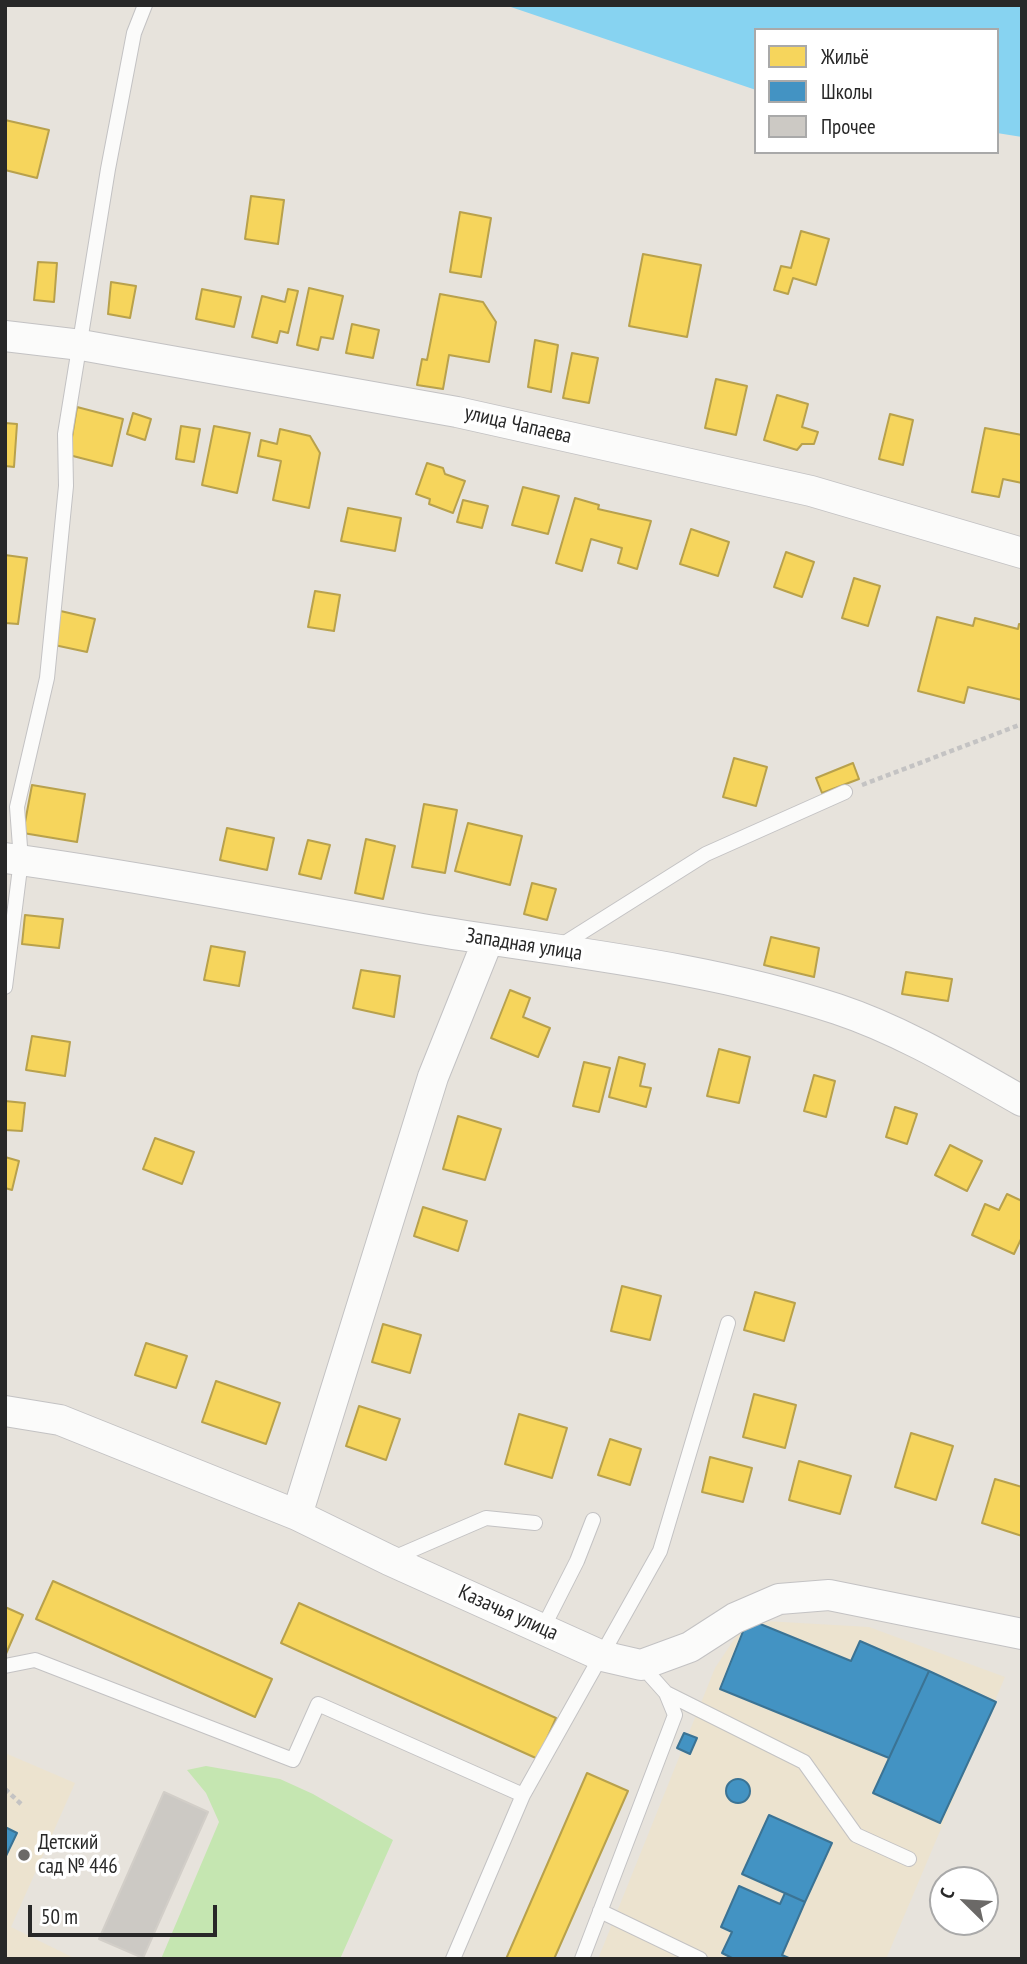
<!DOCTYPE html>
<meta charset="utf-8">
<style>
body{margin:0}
#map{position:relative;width:1027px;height:1964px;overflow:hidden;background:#e7e3dc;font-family:"PT Sans Narrow",sans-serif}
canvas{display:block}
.frame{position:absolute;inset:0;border:7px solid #282828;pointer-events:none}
.legend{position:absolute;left:754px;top:28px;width:245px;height:126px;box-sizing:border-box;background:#fff;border:2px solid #a9a9a9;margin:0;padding:9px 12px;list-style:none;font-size:21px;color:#282828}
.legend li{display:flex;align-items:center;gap:14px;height:35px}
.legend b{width:35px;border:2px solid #a9a9a9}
.north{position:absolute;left:929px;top:1866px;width:70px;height:70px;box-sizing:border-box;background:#fff;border:2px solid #a9a9a9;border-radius:50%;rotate:294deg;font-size:19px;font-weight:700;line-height:28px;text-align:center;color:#282828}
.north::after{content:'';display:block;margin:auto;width:24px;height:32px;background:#6b6967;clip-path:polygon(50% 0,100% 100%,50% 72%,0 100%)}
.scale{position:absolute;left:28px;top:1905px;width:189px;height:32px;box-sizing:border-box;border:4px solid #282828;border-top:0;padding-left:9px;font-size:21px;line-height:24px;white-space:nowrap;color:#282828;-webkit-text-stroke:5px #fff;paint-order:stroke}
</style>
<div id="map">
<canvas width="1027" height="1964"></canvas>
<div class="frame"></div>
<ul class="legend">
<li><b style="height:19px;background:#f6d55c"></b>Жильё</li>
<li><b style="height:19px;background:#4393c3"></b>Школы</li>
<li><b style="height:19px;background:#ccc9c4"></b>Прочее</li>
</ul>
<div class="north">С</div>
<div class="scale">50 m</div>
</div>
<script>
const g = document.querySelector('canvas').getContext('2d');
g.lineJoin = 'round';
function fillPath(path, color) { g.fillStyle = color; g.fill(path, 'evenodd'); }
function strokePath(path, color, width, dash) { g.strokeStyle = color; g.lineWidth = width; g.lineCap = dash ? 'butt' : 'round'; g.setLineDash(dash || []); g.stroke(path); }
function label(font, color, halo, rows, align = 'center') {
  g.font = font + ' "PT Sans Narrow",sans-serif'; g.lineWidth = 7; g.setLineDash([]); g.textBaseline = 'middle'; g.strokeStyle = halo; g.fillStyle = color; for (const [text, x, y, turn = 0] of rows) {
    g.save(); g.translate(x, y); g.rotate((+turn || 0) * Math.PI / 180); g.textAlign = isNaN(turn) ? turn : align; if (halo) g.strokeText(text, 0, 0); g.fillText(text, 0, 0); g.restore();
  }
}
const education = new Path2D(`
 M747 1620 869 1627 1005 1677 886 1959H598L715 1668Z
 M5 1753 75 1783 11 1927 76 1959H5Z`);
const green = new Path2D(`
 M206 1766 280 1779 313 1794 393 1840 340 1959H161L219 1822 206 1793 187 1770Z`);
const water = new Path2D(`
 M505 5H1022V137L997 133V30H756V90Z`);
const homes = new Path2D(`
 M5 120 49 130 37 178 5 170Z
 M251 196 284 200 278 244 245 239Z
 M460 212 491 218 481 277 450 272Z
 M801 231 829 239 816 285 793 278 788 294 774 290 781 266 791 268Z
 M643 254 701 265 687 337 629 326Z
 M38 262 57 263 54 302 34 300Z
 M111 282 136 286 130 318 108 314Z
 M309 288 343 296 333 339 321 337 318 350 297 345Z
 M202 289 241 297 234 327 196 319Z
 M288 289 298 291 288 333 280 331 277 343 252 337 262 296 285 302Z
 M440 294 483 302 496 322 489 362 449 355 443 389 417 385 422 359 427 360Z
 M352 324 379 330 373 358 346 353Z
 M535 340 558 345 551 392 528 387Z
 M572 353 598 358 589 403 563 398Z
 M716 379 747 386 736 435 705 428Z
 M777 395 808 404 802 427 818 432 814 444H802L797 450 764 440Z
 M77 407 123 419 112 466 69 455Z
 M133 413 151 419 145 440 127 434Z
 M890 414 913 420 903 465 879 459Z
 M5 423 17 424 14 467 5 466Z
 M181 426 200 429 194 462 176 459Z
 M214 426 250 433 237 493 202 485Z
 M985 428 1022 435V483L1003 479 999 497 972 492Z
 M280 429 310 436 320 453 309 508 273 500 281 461 258 456 261 440 277 444Z
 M427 463 443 468 445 474 465 481 453 513 429 504 430 499 416 494Z
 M523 487 559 496 548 534 512 525Z
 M575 498 599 505 598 509 651 521 637 569 618 563 622 548 591 539 582 571 556 563Z
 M463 500 488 506 482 528 457 522Z
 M348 508 401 518 395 551 341 541Z
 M691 529 729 542 718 576 680 564Z
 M786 552 814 562 802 597 774 587Z
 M5 555 27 558 18 624 5 623Z
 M854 578 880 586 868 626 842 618Z
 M315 591 340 595 334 631 308 627Z
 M52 609 95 619 87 652 45 643Z
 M937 617 973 626 975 618 1018 629 1019 624H1022V700L968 687 964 703 918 691Z
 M734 758 767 767 756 806 723 797Z
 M853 763 859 779 822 793 816 778Z
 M32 785 85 794 77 842 23 833Z
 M424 804 457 810 445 873 412 867Z
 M468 823 522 836 510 885 455 871Z
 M227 828 274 838 267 870 220 860Z
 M366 839 395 846 383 899 355 893Z
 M308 840 330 845 321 879 299 874Z
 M532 883 556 889 547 920 524 914Z
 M25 915 63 919 59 948 22 944Z
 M771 937 819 948 814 977 764 965Z
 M211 946 245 952 239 986 204 980Z
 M361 970 400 976 394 1017 353 1008Z
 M906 972 952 979 948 1001 902 994Z
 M510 990 530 998 523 1017 550 1028 538 1057 491 1038Z
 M32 1036 70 1042 65 1076 26 1070Z
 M719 1049 750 1057 739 1103 707 1096Z
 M619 1057 645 1064 640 1086 651 1088 646 1107 609 1097Z
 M584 1062 610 1068 599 1112 573 1106Z
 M814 1075 835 1081 826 1117 804 1111Z
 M5 1101 25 1103 22 1131 5 1130Z
 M895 1107 917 1114 907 1144 886 1137Z
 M458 1116 501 1129 485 1180 443 1169Z
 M155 1138 194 1152 182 1184 143 1169Z
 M950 1145 982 1161 967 1191 935 1175Z
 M5 1157 19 1161 12 1190 5 1188Z
 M1007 1194 1022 1201V1237L1014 1254 972 1235 985 1204 999 1210Z
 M423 1207 467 1221 458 1251 414 1236Z
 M622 1286 661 1296 650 1340 611 1331Z
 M755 1292 795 1303 784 1341 744 1330Z
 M383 1324 421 1335 410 1373 372 1362Z
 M146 1343 187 1356 176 1388 135 1375Z
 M216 1381 280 1403 266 1444 202 1422Z
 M754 1394 796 1405 785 1448 743 1437Z
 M359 1406 400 1419 386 1460 346 1446Z
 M519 1414 567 1428 552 1478 505 1464Z
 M911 1433 953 1446 936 1500 895 1487Z
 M610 1439 641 1449 630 1485 598 1475Z
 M710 1457 752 1468 743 1502 702 1492Z
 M799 1461 851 1476 840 1514 789 1500Z
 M995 1479 1022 1487V1536L982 1523Z
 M53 1581 272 1679 255 1717 36 1619Z
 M299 1603 556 1718 538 1759 281 1643Z
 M5 1607 23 1615 5 1656Z
 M587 1773 628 1791 554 1959H506Z`);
const schools = new Path2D(`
 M748 1619 851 1661 860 1641 929 1671 889 1758 720 1689Z
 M929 1671 996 1702 940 1823 873 1793Z
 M684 1733 697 1738 690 1754 677 1748Z
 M726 1791a12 12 0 1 1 24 0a12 12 0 1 1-24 0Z
 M769 1815 832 1843 805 1902 742 1874Z
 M5 1827 17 1833 5 1858Z
 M739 1886 780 1904 785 1893 805 1902 782 1955 791 1959H734L722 1953 732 1932 721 1927Z`);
const building = new Path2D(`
 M164 1792 208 1812 143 1958 99 1939Z`);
const path = new Path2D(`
 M862 785 1022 724
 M5 1789 21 1804`);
const service = new Path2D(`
 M560 946 706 854 845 792
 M5 987 21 860 17 807 47 678 66 486 65 434 108 169 134 33 145 5
 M391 1559 486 1518 535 1523
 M543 1628 577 1561 593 1520
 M5 1666 35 1660 293 1760 318 1704 523 1795 453 1959
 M666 1693 804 1762 856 1835 909 1859
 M523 1795 660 1551 728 1323
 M600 1911 700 1959
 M582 1959 675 1715 666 1693 641 1665`);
const minor = new Path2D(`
 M5 336 81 345 457 412 811 491 1022 553
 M5 858C144 877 284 905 422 929 561 952 703 965 837 1009 903 1031 962 1067 1022 1101
 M5 1411 60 1420 297 1515 389 1560 602 1656 641 1665 690 1647 735 1618 779 1599 829 1595 1022 1634
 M297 1515 433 1077 488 940`);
const markers = [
 [24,1855,7,"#6b6967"]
];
const streetNames = [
 ["улица Чапаева",518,425,13],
 ["Западная улица",524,945,9],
 ["Казачья улица",508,1613,24]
];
const poiNames = [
 ["Детский",38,1843],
 ["сад № 446",38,1867]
];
fillPath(education, '#ece3cf');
fillPath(green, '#c5e6b1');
fillPath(water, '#87d3f1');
fillPath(homes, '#f6d55c');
strokePath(homes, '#b8a14c', 2);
fillPath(schools, '#4393c3');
strokePath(schools, '#3b7394', 2);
fillPath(building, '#ccc9c4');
strokePath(building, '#d2cec8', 2);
strokePath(service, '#c3c2c3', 16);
strokePath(minor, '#c3c2c3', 32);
strokePath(path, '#c4c3c3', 4.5, [5, 3.5]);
strokePath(service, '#fbfbfa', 14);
strokePath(minor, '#fbfbfa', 30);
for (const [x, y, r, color] of markers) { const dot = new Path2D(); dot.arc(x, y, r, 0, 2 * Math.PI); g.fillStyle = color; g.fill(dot); strokePath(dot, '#fff', 2.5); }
label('21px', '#282828', '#fff', streetNames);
label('21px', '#282828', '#fff', poiNames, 'left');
</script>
